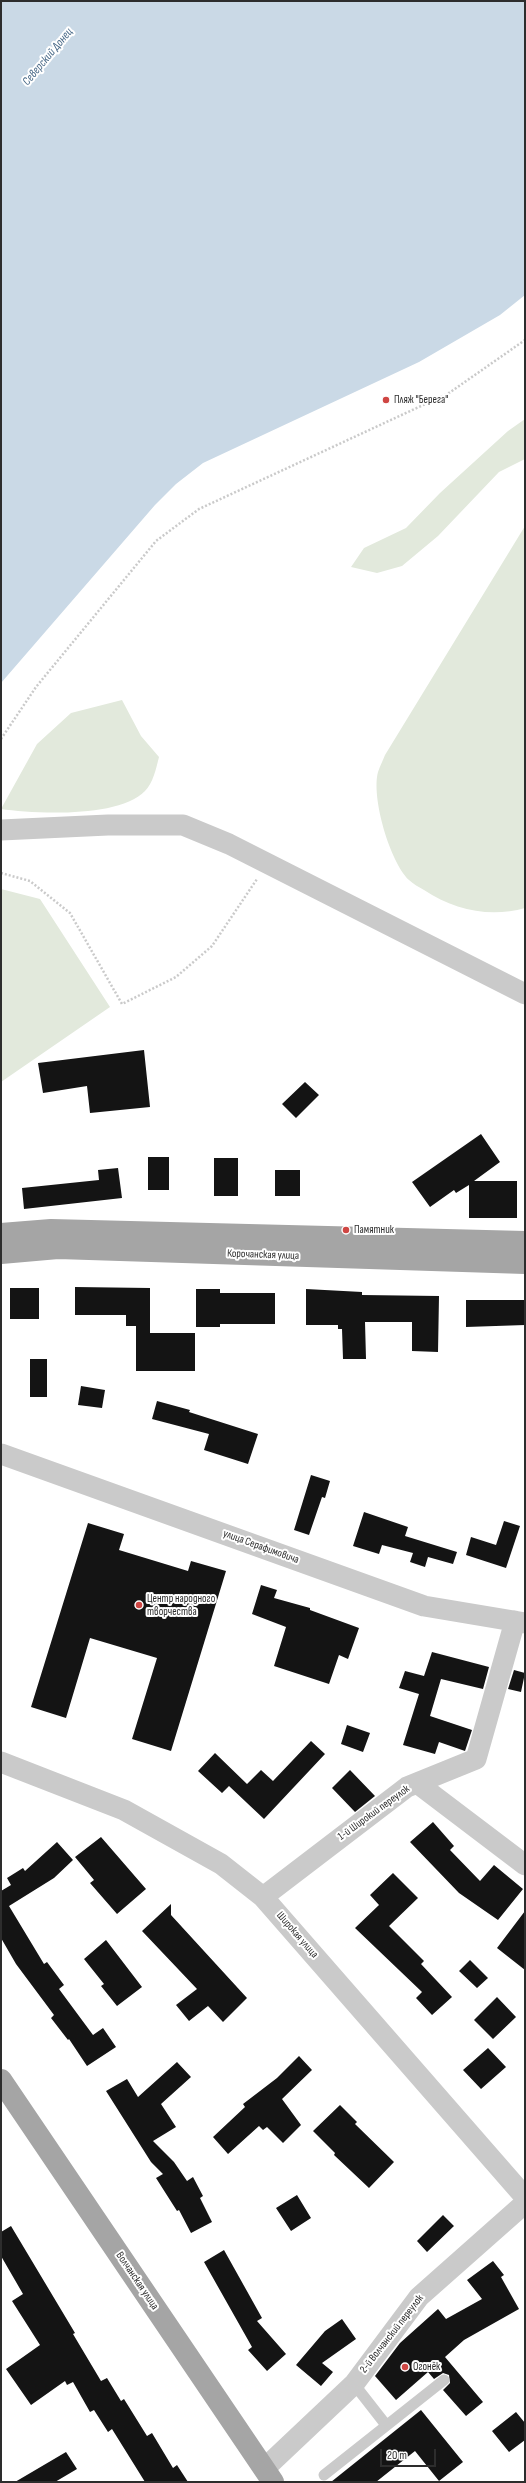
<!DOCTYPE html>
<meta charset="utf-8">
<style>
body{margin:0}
#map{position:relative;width:526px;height:2483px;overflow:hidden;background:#fff;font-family:"Sofia Sans Condensed",sans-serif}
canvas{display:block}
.frame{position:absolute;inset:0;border:2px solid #2d2d2d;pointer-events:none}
.scale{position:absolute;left:380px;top:2449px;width:56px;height:18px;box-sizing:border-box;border:2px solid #2d2d2d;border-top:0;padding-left:5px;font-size:12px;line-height:14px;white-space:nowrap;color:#2d2d2d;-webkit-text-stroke:3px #fff;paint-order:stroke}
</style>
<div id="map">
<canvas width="526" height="2483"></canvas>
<div class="frame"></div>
<div class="scale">20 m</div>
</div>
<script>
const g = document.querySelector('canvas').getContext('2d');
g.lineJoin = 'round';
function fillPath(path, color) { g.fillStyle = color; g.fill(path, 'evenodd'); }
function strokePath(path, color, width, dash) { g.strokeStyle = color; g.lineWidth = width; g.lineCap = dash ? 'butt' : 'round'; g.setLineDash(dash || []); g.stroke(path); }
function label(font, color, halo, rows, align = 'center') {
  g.font = font + ' "Sofia Sans Condensed",sans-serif'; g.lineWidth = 4; g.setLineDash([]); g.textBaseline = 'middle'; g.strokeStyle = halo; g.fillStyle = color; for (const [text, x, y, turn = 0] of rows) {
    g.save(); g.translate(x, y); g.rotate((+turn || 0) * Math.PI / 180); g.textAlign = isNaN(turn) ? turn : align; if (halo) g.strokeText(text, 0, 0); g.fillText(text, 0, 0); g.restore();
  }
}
const green = new Path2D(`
 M525 419V459L499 472 438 536 402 566 377 573 351 567 364 548 406 528 440 493 508 431Z
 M525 526V908C490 918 454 910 424 890 419 887 413 884 409 880 390 862 371 797 378 772 380 766 383 760 385 755Z
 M122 700 141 736 159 757C156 769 153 783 145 791 119 818 35 814 1 809L37 744 71 713Z
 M1 889 40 899 110 1007 1 1082Z`);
const water = new Path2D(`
 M1 1H525V295L500 315 419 362 203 463 176 484 155 505 1 683Z`);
const building = new Path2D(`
 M144 1050 150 1107 90 1113 87 1086 43 1093 38 1063Z
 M305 1082 319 1095 296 1118 282 1104Z
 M481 1134 500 1162 474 1181H517V1218H469V1185L456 1193 454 1190 430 1207 412 1182Z
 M148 1157H169V1190H148Z
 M214 1158H238V1196H214Z
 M118 1168 122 1198 24 1209 22 1188 99 1180 98 1170Z
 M275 1170H300V1196H275Z
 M75 1287 150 1288V1333H195V1371H136V1326H126V1315H75Z
 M10 1288H39V1319H10Z
 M196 1289H220V1293H275V1324H220V1327H196Z
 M306 1289 362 1292V1295L439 1296 438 1352 412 1351V1322H365L366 1359H343L342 1329H338V1325H306Z
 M466 1300H525V1325L466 1327Z
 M30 1359H47V1397H30Z
 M81 1386 105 1390 102 1408 78 1405Z
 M157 1401 190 1410 189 1412 258 1434 248 1464 204 1450 209 1434 152 1419Z
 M311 1475 330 1481 325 1498 322 1497 309 1535 294 1530Z
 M364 1512 408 1527 405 1536 457 1552 453 1564 428 1557 425 1567 410 1562 413 1553 382 1545 379 1554 353 1546Z
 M504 1521 520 1526 506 1568 466 1555 471 1537 496 1545Z
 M88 1523 124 1534 119 1550 188 1571 191 1561 226 1571 171 1751 132 1739 157 1658 90 1638 66 1718 31 1707Z
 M261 1585 277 1590 274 1598 310 1608V1610L359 1628 348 1659 339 1655 329 1684 274 1666 286 1627 252 1614Z
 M432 1652 489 1667 483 1689 441 1679 430 1716 472 1730 465 1751 439 1742 435 1754 403 1745 419 1694 399 1688 405 1671 424 1676Z
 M514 1670 525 1673 521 1692 508 1689Z
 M347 1725 370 1733 363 1752 341 1744Z
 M311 1741 325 1754 264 1819 229 1786 222 1793 198 1771 215 1753 247 1784 261 1770 273 1781Z
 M350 1770 375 1796 355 1812 332 1788Z
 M433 1822 454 1846 450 1850 480 1881 494 1865 523 1889 498 1920 459 1893 410 1842Z
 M101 1837 146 1889 117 1914 90 1883 94 1880 75 1857Z
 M57 1842 73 1860 54 1878 9 1906 44 1964 47 1962 64 1985 59 1989 93 2035 103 2028 116 2047 87 2066 69 2039 68 2040 51 2018 54 2015 16 1964 1 1938V1891L11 1885 7 1878 23 1868 25 1871Z
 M393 1873 418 1898 389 1926 424 1961 421 1964 452 1997 432 2015 416 1998 422 1992 355 1928 379 1905 370 1895Z
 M171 1904V1915L247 1998 223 2022 208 2006 189 2021 176 2005 197 1989 142 1931Z
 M525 1911V1970L497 1948Z
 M106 1940 142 1987 117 2006 101 1986 104 1984 84 1959Z
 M470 1960 488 1978 477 1988 459 1971Z
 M497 1997 516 2017 493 2039 474 2020Z
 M488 2048 506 2067 481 2089 463 2070Z
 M299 2056 312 2070 282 2099 301 2125 283 2143 267 2127 263 2130 259 2126 228 2154 213 2137 245 2107 243 2104 277 2078Z
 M177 2062 191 2077 161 2104 176 2127 153 2141 174 2162 187 2181 193 2177 203 2196 200 2198 212 2222 191 2233 179 2210 177 2211 156 2178 163 2174 151 2162 106 2091 127 2079 138 2097Z
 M340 2105 357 2122 355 2124 394 2162 369 2188 334 2155 335 2153 313 2131Z
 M297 2195 311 2218 291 2231 276 2208Z
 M443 2215 454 2226 427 2252 417 2241Z
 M11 2226 75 2333 73 2334 101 2381 107 2378 121 2401 124 2399 147 2436 152 2433 173 2468 177 2465 188 2482H145L112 2429 108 2432 94 2410 90 2412 73 2382 67 2385 65 2381 31 2405 6 2369 40 2345 12 2301 23 2294 1 2256V2232Z
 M224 2250 262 2318 257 2321 286 2354 267 2371 248 2350 252 2347 204 2262Z
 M493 2261 504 2275 501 2277 519 2309 464 2340 445 2357 483 2402 466 2416 443 2390 450 2383 449 2375 443 2373 434 2379 428 2372 396 2400 375 2376 400 2343 438 2309 446 2319 482 2299 467 2280Z
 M342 2319 356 2339 322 2363 333 2372 321 2386 296 2365 325 2331Z
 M421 2410 463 2462 439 2481 415 2451 376 2482H331Z
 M516 2412 525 2423V2440L509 2452 492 2431Z
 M66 2452 77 2469 55 2482H15Z`);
const path = new Path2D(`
 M1 739 36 687 156 541 199 509 449 393 525 340
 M1 873 30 881 70 913 122 1004 176 977 212 946 257 879`);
const lane = new Path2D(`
 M354 2384 386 2425
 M324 2475 444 2380`);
const street = new Path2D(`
 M1 830 108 825H183L229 844 525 994
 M1 1454 424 1606 525 1623
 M1 1762 124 1810 221 1864 263 1897 525 2197
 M417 1783 525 1865
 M263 1897 407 1787 476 1759 515 1621
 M264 2469 354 2384 419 2297 525 2203`);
const primary = new Path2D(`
 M1 1234 51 1230 525 1242
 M1 1253 58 1248 525 1263
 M1 2080 273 2482`);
const markers = [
 [386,400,4,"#cf4643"],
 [346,1230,4,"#cf4643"],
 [139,1605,4,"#cf4643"],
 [405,2367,4,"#cf4643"]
];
const poiNames = [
 ["Пляж \"Берега\"",394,400],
 ["Памятник",354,1230],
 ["Центр народного",147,1599],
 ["творчества",147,1612],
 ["Огонёк",413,2367]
];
const streetNames = [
 ["Корочанская улица",263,1255,2],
 ["улица Серафимовича",261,1547,20],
 ["1-й Широкий переулок",374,1813,-36],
 ["Широкая улица",297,1935,49],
 ["Волчанская улица",137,2281,56],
 ["2-й Волчанский переулок",392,2334,-52]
];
const waterNames = [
 ["Северский Донец",48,57,-50]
];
fillPath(green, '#e2e9dc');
fillPath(water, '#cad9e6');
fillPath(building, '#141414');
strokePath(path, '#cacaca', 2.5, [2, 2]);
strokePath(lane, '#cacaca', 11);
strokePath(street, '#cacaca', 21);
strokePath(primary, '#a5a5a5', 22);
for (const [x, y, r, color] of markers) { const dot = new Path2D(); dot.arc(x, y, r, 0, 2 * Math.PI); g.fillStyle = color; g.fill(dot); strokePath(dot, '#fff', 1.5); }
label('11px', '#2d2d2d', '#fff', poiNames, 'left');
label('11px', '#2d2d2d', '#fff', streetNames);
label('italic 12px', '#456685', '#fff', waterNames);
</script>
